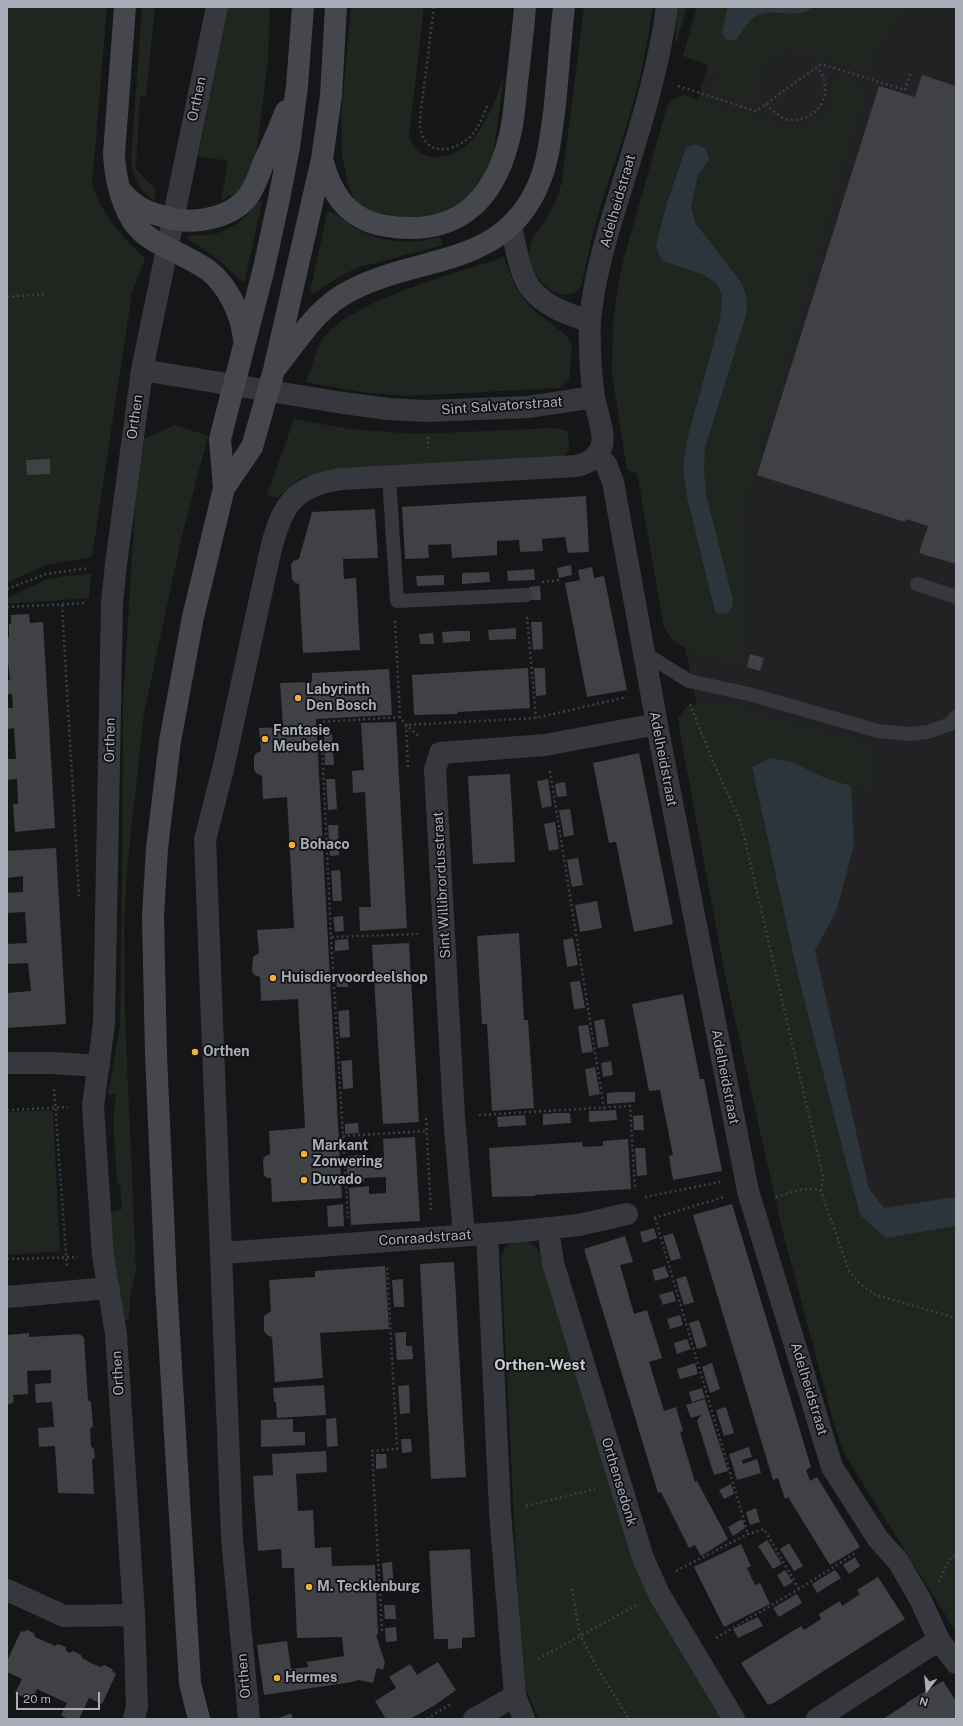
<!DOCTYPE html>
<style>
body{margin:0}
#map{position:relative;width:963px;height:1726px;overflow:hidden;background:#161618;font-family:"Public Sans",sans-serif}
canvas{display:block}
.frame{position:absolute;inset:0;border:8px solid #a8adb8;pointer-events:none}
.north{position:absolute;left:907px;top:1670px;width:40px;height:40px;-webkit-text-stroke:3px #111113;paint-order:stroke;rotate:196deg;font-size:11px;font-weight:700;line-height:16px;text-align:center;color:#a8adb8}
.north::after{content:'';display:block;margin:auto;width:14px;height:18px;background:#a8adb8;clip-path:polygon(50% 0,100% 100%,50% 72%,0 100%)}
.scale{position:absolute;left:16px;top:1692px;width:84px;height:18px;box-sizing:border-box;border:2px solid #a8adb8;border-top:0;padding-left:5px;font-size:12px;line-height:14px;white-space:nowrap;color:#a8adb8;-webkit-text-stroke:3px #111113;paint-order:stroke}
</style>
<div id="map">
<canvas width="963" height="1726"></canvas>
<div class="frame"></div>
<div class="north">N</div>
<div class="scale">20 m</div>
</div>
<script>
const g = document.querySelector('canvas').getContext('2d');
g.lineJoin = 'round';
function fillPath(path, color) { g.fillStyle = color; g.fill(path, 'evenodd'); }
function strokePath(path, color, width, dash) { g.strokeStyle = color; g.lineWidth = width; g.lineCap = dash ? 'butt' : 'round'; g.setLineDash(dash || []); g.stroke(path); }
function label(font, color, halo, rows, align = 'center') {
  g.font = font + ' "Public Sans",sans-serif'; g.lineWidth = 3.5; g.setLineDash([]); g.textBaseline = 'middle'; g.strokeStyle = halo; g.fillStyle = color; for (const [text, x, y, turn = 0] of rows) {
    g.save(); g.translate(x, y); g.rotate((+turn || 0) * Math.PI / 180); g.textAlign = isNaN(turn) ? turn : align; if (halo) g.strokeText(text, 0, 0); g.fillText(text, 0, 0); g.restore();
  }
}
const built = new Path2D(`
 M725 7H956V1251L814 1274 650 477 645 277Z`);
const green = new Path2D(`
 M7 7H107L92 185C102 214 122 238 145 258L132 293 92 557 45 565 7 583Z
 M142 7H155L146 97 140 96 136 169 156 190 154 201C140 190 133 179 131 161Z
 M228 7H270L268 58 256 158 254 167 234 200 230 195 221 201 228 161 198 156Z
 M351 7H424L409 135C412 146 419 156 432 157 475 161 493 107 504 75L493 157 489 169 471 195 441 215 409 219 377 215 362 207 354 199 349 188 342 156 341 116Z
 M584 7H653C648 42 641 77 631 111 619 152 604 192 593 233 590 244 584 282 579 289 574 295 564 296 557 293 537 285 524 262 532 241 535 232 542 226 547 218 554 207 558 195 562 182Z
 M678 7H687L676 45 675 37Z
 M697 7H728L722 32 747 24 756 16 771 12 793 15 806 12 813 7H913L892 23 876 48 869 72C849 66 801 46 783 52 776 54 770 59 765 65 757 74 756 88 759 100L754 102 721 92 713 93 720 69 683 56Z
 M831 75 866 87 740 515 747 563 740 666 691 651 674 642 664 628 637 473 627 470 612 373 613 323 618 286 624 258 667 106C672 100 675 97 684 95L757 119 764 116 789 129 809 126 824 117 831 105 835 89ZM706 149 705 168 698 175 691 207 696 224 741 282 747 312 705 448 704 470 706 495 733 601C733 612 726 615 716 613L713 604 687 497 683 468 687 440 720 320 722 295 717 284 704 275 659 255 656 246 662 226Z
 M258 201H261L262 202 245 281 243 282 216 258 188 239 187 237C193 234 202 236 209 235 231 231 246 219 258 201Z
 M329 211C338 214 347 223 355 228 382 244 411 244 440 237L443 245 360 267 346 273 312 294 310 292 327 213Z
 M504 257 515 287 530 307 568 337 572 348 569 379 559 388 406 396 360 392 306 382C311 370 314 356 320 344 341 302 459 273 504 257Z
 M294 419 349 429 417 434 554 428 567 431 569 440V450L563 457 326 471 301 478 277 498 267 495Z
 M175 425 208 436 181 540 144 713 127 868 124 928 125 1014 136 1270 130 1298 129 1320H124L114 1261 110 1212 122 1209 120 1184 117 1183 113 1118 116 1095 108 1094 120 1026 122 892 123 703 139 441Z
 M91 574 89 598 7 604V598L45 580 64 576Z
 M708 703 732 704 752 713 872 746 874 790 851 786 825 778 792 762 752 767 799 980 860 1215 886 1238 956 1226V1632L845 1455 833 1421 781 1225 725 975 680 733 678 718 687 706Z
 M53 1110 60 1251 7 1255V1112Z
 M520 1240C531 1242 536 1246 542 1256L632 1553 646 1592 725 1719H538L537 1716 525 1687 521 1657 501 1259C505 1248 507 1242 520 1240Z`);
const water = new Path2D(`
 M728 7H813C793 22 771 5 755 17 747 23 741 33 735 41L725 39 722 32Z
 M696 144 706 149 709 160 698 175 691 207 696 224 741 282 746 295 747 312 705 448 704 470 706 495 733 600C733 613 726 615 716 613L713 604 687 497 683 468 687 440 720 320 722 295 717 284 704 275 664 261 659 255 656 246 667 203 686 147Z
 M770 758 792 762 825 778 851 786 854 845 836 912 815 950 869 1189 884 1208 956 1197V1226L886 1238 860 1215 799 980 752 767Z`);
const building = new Path2D(`
 M922 75 956 86V564L919 553 928 526 906 519 905 522 757 475 879 86 915 97Z
 M50 459V474L27 475 26 460Z
 M586 496 589 552 568 553 565 537 542 539 543 551 520 552 519 540 497 541V555L452 558 451 544 428 545 429 558 405 559 402 507Z
 M375 509 378 558 343 559 344 579 356 578 360 650 303 653 299 584 295 583 292 579 291 565 293 561 299 559 312 512Z
 M571 565 572 575 559 578 557 568Z
 M592 567 594 578 604 576 627 690 587 697 565 583 580 580 578 570Z
 M534 569 535 580 508 581 507 571Z
 M489 572 490 582 462 584V573Z
 M444 575V585L417 586 416 576Z
 M540 586 541 600H530L529 587Z
 M29 614 30 623 43 622 55 828 15 832 13 804H18L17 779 7 780V759H16L14 728 7 729V708H13L12 694H7V680H10L8 660H7V637H9V624H11V615Z
 M531 622H542L543 649 533 650Z
 M516 628V639L489 640 488 630Z
 M456 631H470V641L443 643 442 632Z
 M433 633 434 644H420L419 634Z
 M750 654 764 658 760 671 747 667Z
 M528 668 530 708 458 712 457 714 414 715 412 675Z
 M534 668H545L546 695 536 696Z
 M389 669 392 715 316 719 342 1198 272 1202 271 1178H267L264 1175 263 1161 264 1157 270 1154 269 1131 305 1128 298 999 261 1001 260 977 254 975 252 971 253 957 259 953 257 930 294 928 287 797 263 799 262 776 256 773 254 769V757L256 753 261 751 259 728 283 727 280 683 312 682V673Z
 M396 722 407 928 360 931 359 907H371L365 792 353 793 352 771 364 770 361 723Z
 M324 734H332L334 765H325Z
 M639 753 673 924 634 932 616 842 609 843 593 763Z
 M510 774 515 862 473 864 468 776Z
 M326 779H335L337 809 328 810Z
 M548 779 552 806 542 808 537 781Z
 M565 782 567 796 557 797 555 784Z
 M570 809 574 835 564 837 559 810Z
 M555 822 559 849 549 851 544 824Z
 M328 825H338L339 855 330 856Z
 M56 848 66 1024 7 1028V993L31 991 28 963 7 964V944L27 943 25 912 7 913V893L23 892V876L7 878V851Z
 M578 858 583 885 572 887 567 860Z
 M340 870 342 901H333L331 871Z
 M597 901 602 928 580 932 575 905Z
 M343 916 344 931 335 932 333 917Z
 M519 933 524 1020H528L534 1108 492 1111 487 1024H482L477 936Z
 M573 938 578 965 567 967 563 940Z
 M348 939 349 950 335 951V940Z
 M409 943 419 1122 383 1124 372 945Z
 M336 973H347L348 987H337Z
 M580 981 585 1008 574 1009 570 982Z
 M683 994 700 1079H704L722 1171 673 1180 669 1156 673 1155 660 1090 649 1091 632 1004Z
 M349 1010 350 1037 340 1038 338 1011Z
 M604 1019 609 1046 598 1048 594 1021Z
 M588 1025 593 1052 582 1053 578 1026Z
 M352 1060 353 1088 343 1089 341 1061Z
 M611 1061 613 1075 603 1077 601 1063Z
 M595 1067 600 1094 589 1096 585 1069Z
 M621 1092H635V1102L607 1104V1093Z
 M616 1110 617 1120 589 1122V1111Z
 M557 1113H570L571 1123 543 1125V1114Z
 M525 1115 526 1125 498 1127 497 1117Z
 M643 1115 644 1130H634L633 1116Z
 M358 1123 359 1133 345 1134V1124Z
 M415 1137 420 1221 351 1225 349 1188 369 1186V1194L386 1193V1177L364 1178V1182L348 1183 346 1156 363 1155V1159L384 1158 383 1139Z
 M628 1139 631 1189 535 1195V1196L492 1197 489 1148 582 1142 583 1147 603 1146V1141Z
 M635 1148H645L647 1175 637 1176Z
 M343 1204 344 1226 328 1227 327 1206Z
 M732 1204 811 1467 806 1470 810 1481 817 1477 860 1547 830 1565 788 1497 785 1499 778 1478 773 1480 693 1215Z
 M654 1228 657 1238 643 1243 640 1232Z
 M673 1233 681 1258 671 1261 663 1236Z
 M625 1236 633 1262 620 1265 634 1314 647 1310 662 1358 649 1362 664 1411 676 1407 683 1431 680 1432 695 1482 697 1481 728 1539 701 1556 695 1545 689 1548 661 1492 658 1493 584 1249Z
 M454 1262 466 1477 431 1479 420 1264Z
 M385 1266 389 1329 320 1333 323 1378 275 1382 272 1337 267 1335 264 1331V1316L271 1311 269 1280 315 1277V1271Z
 M665 1266 669 1277 655 1281 652 1270Z
 M686 1276 694 1302 684 1305 676 1279Z
 M403 1279 404 1307H394L392 1280Z
 M673 1291 676 1301 663 1305 659 1295Z
 M680 1315 683 1325 670 1329 667 1319Z
 M699 1320 707 1346 697 1349 689 1323Z
 M406 1332V1346H412L413 1359 397 1360 395 1333Z
 M29 1333V1337L80 1334 84 1338 88 1400 91 1402 93 1426 90 1429 91 1446 94 1449 95 1457 92 1460 94 1494 58 1493 55 1446 39 1447 38 1428 54 1427 52 1402 36 1403 35 1384 51 1383V1370L27 1371 28 1394 13 1395 14 1402 7 1405V1335Z
 M687 1339 691 1349 677 1354 674 1343Z
 M695 1363 698 1374 680 1379 677 1369Z
 M712 1363 720 1389 710 1393 702 1367Z
 M324 1385 326 1415 277 1418 276 1402 274 1401 273 1388Z
 M409 1385 410 1413 400 1414 398 1386Z
 M702 1388 705 1398 692 1402 689 1392Z
 M705 1399 728 1471 714 1475 697 1421 701 1415 691 1418 686 1405Z
 M726 1407 734 1433 724 1436 716 1410Z
 M336 1418 338 1446 327 1447 326 1419Z
 M293 1419V1432H305V1445L261 1447V1420Z
 M401 1439H411L412 1452 402 1453Z
 M749 1447 752 1457 742 1460 743 1464 757 1459 761 1473 737 1480 729 1454Z
 M326 1451 327 1472 296 1474 298 1511 313 1510 315 1548 331 1547 332 1566 375 1565 378 1635H376L385 1663 383 1670 377 1668 373 1683 359 1680 352 1682 264 1695 257 1645 287 1641 291 1669 308 1667 307 1662 344 1656 342 1637 297 1638 294 1568H282L281 1549 258 1551 253 1476 273 1475 272 1454Z
 M376 1454H386L387 1468 376 1469Z
 M731 1484 734 1494 724 1499 719 1490Z
 M756 1508 760 1522 750 1525 746 1512Z
 M742 1519 745 1528 733 1536 728 1527Z
 M767 1540 782 1564 773 1569 758 1546Z
 M789 1543 803 1566 794 1571 780 1549Z
 M741 1544 751 1566 747 1568 755 1585 760 1583 770 1604 724 1627 694 1567Z
 M470 1549 475 1637 462 1638V1648L448 1649V1639H434L429 1551Z
 M855 1557 860 1566 849 1574 843 1565Z
 M392 1562 394 1589 384 1590 382 1563Z
 M785 1570 793 1582 784 1587 777 1575Z
 M835 1570 841 1578 817 1593 812 1584Z
 M878 1577 905 1619 772 1704V1703L768 1705 741 1663 801 1626 804 1630 821 1619 819 1614 840 1601 842 1606 860 1594 857 1590Z
 M797 1594 802 1603 779 1617 773 1608Z
 M384 1605H395L396 1619H385Z
 M758 1617 763 1626 738 1638 733 1629Z
 M396 1627 397 1641 386 1642 385 1628Z
 M27 1630 34 1633 35 1637 55 1646 58 1644 66 1647V1651L70 1653 73 1651 81 1655 82 1658 91 1663 101 1667 104 1665 112 1669 113 1672 116 1674 102 1704 89 1698 79 1719H65L66 1718 61 1715 67 1703 37 1689 31 1701 15 1693 22 1679 7 1672V1661L21 1631 24 1632Z
 M438 1662 456 1690 435 1705 410 1719H386L375 1701 396 1688 389 1677 410 1664 417 1675Z
 M943 1681 956 1701V1719H883L906 1704V1703Z
 M291 1713 293 1719H276Z`);
const path = new Path2D(`
 M434 7 420 119C420 124 420 130 422 134 430 159 460 149 473 134 480 125 484 114 488 103
 M678 86 756 111 821 64 905 90 911 71
 M766 104C771 109 776 115 783 118 803 126 827 109 825 87 825 79 821 73 818 67
 M7 297 46 294
 M428 437V448
 M542 582 560 580
 M7 589 46 574 89 568
 M62 605 79 896
 M7 607 86 603
 M527 617 536 718
 M395 621 400 717 406 725 420 737
 M690 704 713 762 739 818 744 836 823 1176 821 1191
 M400 717 321 722 331 937 418 934
 M408 767 406 725 536 718 627 697
 M550 771 604 1108
 M331 937 348 1218
 M54 1089 67 1267
 M7 1110 68 1107
 M479 1115 630 1106 635 1190
 M426 1118 431 1212
 M343 1136 427 1131
 M645 1197 720 1182
 M776 1197C791 1193 807 1185 821 1191L849 1271 860 1284 876 1295 956 1318
 M654 1218 724 1197
 M655 1218 748 1534
 M7 1259 78 1257
 M526 1506 595 1489
 M676 1571 748 1534 764 1529 799 1589
 M939 1582 949 1560 956 1554
 M572 1589 580 1635 596 1666 629 1719
 M382 1631 372 1451 397 1449 387 1266
 M716 1638 799 1589 857 1552
 M538 1659 637 1605
 M427 1719 452 1703`);
const lane = new Path2D(`
 M389 477 397 601 526 595
 M917 584 956 597
 M644 653 689 681 749 694 878 731 909 734 928 732 950 724 956 717`);
const street = new Path2D(`
 M511 227C516 245 519 274 531 289 546 307 569 315 590 321
 M142 370 343 403 389 409 427 411 528 407 594 397
 M596 455 606 464 613 482 660 741 748 1191 832 1467 878 1539 898 1561 920 1599 939 1640 956 1663
 M7 1063H52L99 1066
 M548 1228 553 1263 643 1558 659 1594 734 1719
 M487 1234 500 1512 515 1696 524 1719
 M464 1235 454 1116 435 770 440 753 545 745 657 724
 M222 1253 513 1232 579 1225 627 1214
 M7 1297 109 1288
 M7 1590 64 1616 134 1615
 M134 1719 137 1706 134 1615 116 1334 103 1256 93 1106 104 1024 112 602 116 564 142 370 217 7
 M249 1719 232 1538 205 840 224 765 270 553C281 507 293 485 342 479L576 466C587 464 599 457 602 445 605 432 596 410 594 397 591 374 589 344 590 321 594 274 609 228 623 183 641 125 659 67 667 7
 M474 1719 515 1696
 M817 1719 939 1640`);
const secondary = new Path2D(`
 M125 7 114 154C115 177 122 210 138 228 148 239 162 245 176 252 187 258 198 263 208 270 228 286 241 313 244 339
 M322 159C331 194 348 220 386 226 454 237 493 204 509 139 514 121 515 101 517 82 520 57 523 32 525 7
 M123 193C137 210 153 214 173 219 198 224 234 217 249 195 255 186 259 175 263 164 271 147 279 129 286 111
 M274 370C295 344 313 314 341 296 413 252 506 273 541 178 549 157 551 134 554 113 558 77 560 42 564 7
 M224 488 252 447 274 370 322 159 331 96 336 7
 M199 1719 190 1683 166 1284 156 1054 153 916 157 848 170 741 193 617 224 488 220 439 263 272 279 199 289 147 297 86 303 7`);
const markers = [
 [298,698,4,"#f2b134"],
 [265,739,4,"#f2b134"],
 [292,845,4,"#f2b134"],
 [273,978,4,"#f2b134"],
 [195,1052,4,"#f2b134"],
 [304,1154,4,"#f2b134"],
 [304,1180,4,"#f2b134"],
 [309,1587,4,"#f2b134"],
 [277,1678,4,"#f2b134"]
];
const streetNames = [
 ["Orthen",197,99,-78],
 ["Adelheidstraat",618,201,-74],
 ["Sint Salvatorstraat",502,406,-4],
 ["Orthen",135,417,-82],
 ["Orthen",110,740,-89],
 ["Adelheidstraat",663,759,79],
 ["Sint Willibrordusstraat",442,885,-93],
 ["Adelheidstraat",725,1077,79],
 ["Conraadstraat",425,1238,-4],
 ["Orthen",118,1373,-93],
 ["Adelheidstraat",809,1389,73],
 ["Orthensedonk",619,1482,73],
 ["Orthen",244,1676,-95]
];
const poiNames = [
 ["Labyrinth",306,690],
 ["Den Bosch",306,706],
 ["Fantasie",273,731],
 ["Meubelen",273,747],
 ["Bohaco",300,845],
 ["Huisdiervoordeelshop",281,978],
 ["Orthen",203,1052],
 ["Markant",312,1146],
 ["Zonwering",312,1162],
 ["Duvado",312,1180],
 ["M. Tecklenburg",317,1587],
 ["Hermes",285,1678]
];
const neighbourhoodNames = [
 ["Orthen-West",540,1365]
];
fillPath(built, '#222225');
fillPath(green, '#1e261f');
fillPath(water, '#2c353c');
fillPath(building, '#404145');
strokePath(path, '#3d3f44', 2.5, [2, 3]);
strokePath(lane, '#37383d', 14);
strokePath(street, '#37383d', 22);
strokePath(secondary, '#45474d', 22);
for (const [x, y, r, color] of markers) { const dot = new Path2D(); dot.arc(x, y, r, 0, 2 * Math.PI); g.fillStyle = color; g.fill(dot); strokePath(dot, '#111113', 1.5); }
label('14px', '#a8adb8', '#111113', streetNames);
label('bold 14px', '#a8adb8', '#111113', poiNames, 'left');
label('bold 15px', '#c9ccd4', '#111113', neighbourhoodNames);
</script>
